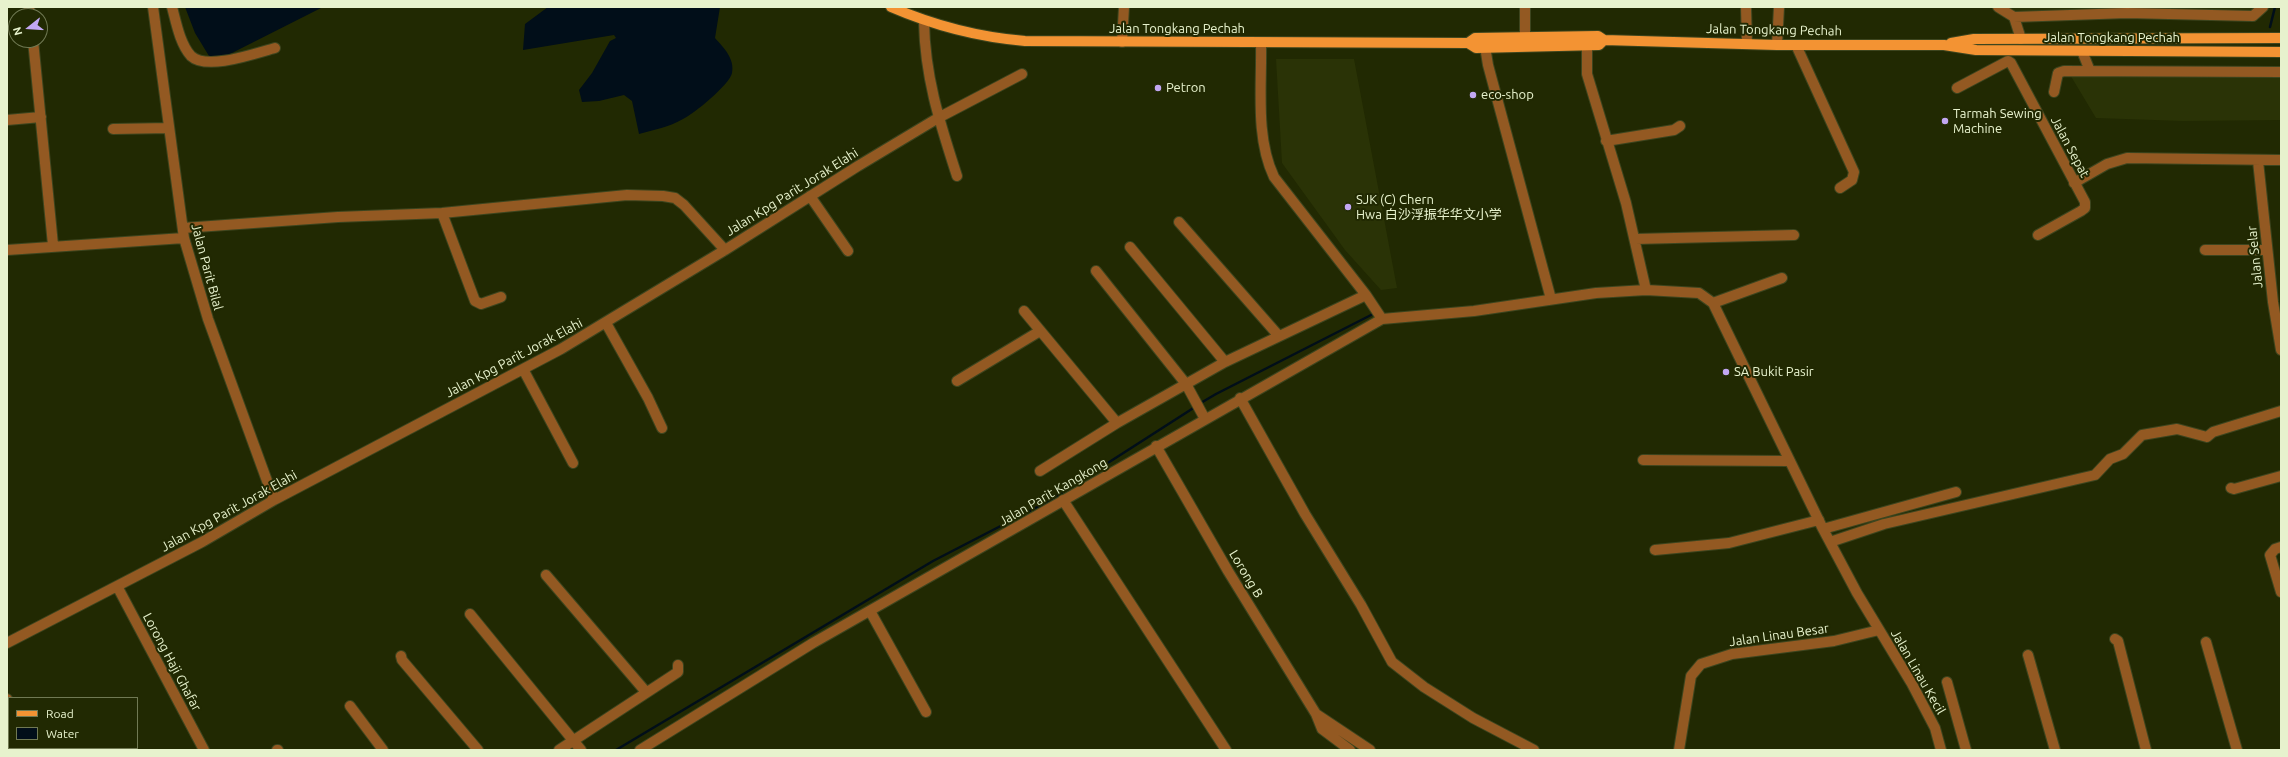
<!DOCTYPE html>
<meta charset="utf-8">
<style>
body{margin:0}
#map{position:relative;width:2288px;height:757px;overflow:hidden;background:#212902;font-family:Ubuntu,sans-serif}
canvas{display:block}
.frame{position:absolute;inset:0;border:8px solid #e7f2cd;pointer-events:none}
.legend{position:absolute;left:8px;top:697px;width:130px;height:52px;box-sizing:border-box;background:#212902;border:1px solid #707953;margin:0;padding:5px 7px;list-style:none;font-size:12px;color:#e7f2cd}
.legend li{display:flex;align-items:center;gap:8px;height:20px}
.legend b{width:20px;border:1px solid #707953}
.north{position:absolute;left:8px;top:8px;width:40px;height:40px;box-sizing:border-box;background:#212902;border:1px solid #707953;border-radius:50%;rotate:253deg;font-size:11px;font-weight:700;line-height:16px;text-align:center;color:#e7f2cd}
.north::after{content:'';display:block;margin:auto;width:14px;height:18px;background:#c2a7f2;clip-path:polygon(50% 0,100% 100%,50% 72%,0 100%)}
</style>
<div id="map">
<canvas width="2288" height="757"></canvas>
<div class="frame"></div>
<ul class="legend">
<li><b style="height:5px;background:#f39333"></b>Road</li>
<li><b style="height:11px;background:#010e19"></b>Water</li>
</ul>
<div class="north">N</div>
</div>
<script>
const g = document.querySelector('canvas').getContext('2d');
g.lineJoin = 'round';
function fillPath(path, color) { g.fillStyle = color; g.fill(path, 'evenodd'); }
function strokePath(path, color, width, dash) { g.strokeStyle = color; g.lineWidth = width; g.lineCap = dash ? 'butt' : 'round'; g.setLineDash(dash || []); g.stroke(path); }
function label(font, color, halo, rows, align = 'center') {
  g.font = font + ' Ubuntu,"Noto Sans SC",sans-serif'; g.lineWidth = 4; g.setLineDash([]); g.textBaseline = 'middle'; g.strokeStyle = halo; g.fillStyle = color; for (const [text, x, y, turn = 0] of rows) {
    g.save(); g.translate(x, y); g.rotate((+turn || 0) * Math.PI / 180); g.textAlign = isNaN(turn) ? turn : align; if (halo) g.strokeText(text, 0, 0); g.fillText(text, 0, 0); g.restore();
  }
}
const built = new Path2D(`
 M2004 7H2266L2262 15 2255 19 2127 16 2031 19Z
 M1276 59H1354L1397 288 1381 290 1345 250 1282 163Z
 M2066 68H2281V120L2183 121 2096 118Z`);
const water = new Path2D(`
 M185 7H323L226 56H209L195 33Z
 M548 7H720L715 38C724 48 735 59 732 73 730 84 694 114 683 119 669 127 654 130 639 134L632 101 624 95 599 101 582 102 579 90 592 73 610 41 616 38 614 35 523 50 525 24Z`);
const stream = new Path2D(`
 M2270 27 2275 7
 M1199 404 1216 394 1373 314
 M616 750 933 561 1047 502 1195 407`);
const minor = new Path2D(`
 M29 7 30 16
 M153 7 184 238 208 319 274 500
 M172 7C176 22 180 44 191 56 207 71 256 53 275 48
 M1525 7V37
 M1746 7 1747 43
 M1998 7 2014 17 2021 39
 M2014 17 2127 13 2253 16 2263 7
 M924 22C925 78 940 123 957 176
 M1587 38V74L1626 203 1646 290
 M33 40 53 245
 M1484 40 1488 65 1551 299
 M1122 42 1124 7
 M1261 43C1262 86 1255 137 1274 177L1366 295 1382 319
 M1777 45 1779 7
 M1796 45 1854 172 1852 180 1840 188
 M2082 51 2090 71
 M1957 88 2008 61 2011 63 2085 202V208L2081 211 2038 235
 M2054 92 2058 73 2064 71 2281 72
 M7 120 41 117
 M113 129 169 128
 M1606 141 1674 130 1680 126
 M2258 161 2273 302 2281 350
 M2074 183 2107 164 2127 158 2281 160
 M810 196 848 251
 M442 213 475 301 481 304 501 297
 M1179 222 1278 335
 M183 228 338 217 442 213 627 195 663 196 675 198 684 205 725 250
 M1635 239 1794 235
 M1130 247 1225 362
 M7 250 184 238
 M2205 250H2267
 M1096 271 1186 384 1205 419
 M1713 303 1782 278
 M1024 311 1117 423
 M606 323 648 398 662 428
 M523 369 573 463
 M957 381 1040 331
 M1240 398 1305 514 1361 605 1392 662 1424 687 1473 718 1534 750
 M1156 446 1228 571 1316 714 1322 729 1350 750
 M1643 460 1788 461
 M1040 471 1117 423 1225 362 1366 295
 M2231 488 2234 489 2281 476
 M1063 500 1226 750
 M1823 529 1956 492
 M1830 542 1884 524 2095 475 2110 459 2123 454 2142 435 2177 429 2207 437 2213 432 2281 411
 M2281 547 2275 549 2270 555 2281 592
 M1655 550 1729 543 1819 520
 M546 575 646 692
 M117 586 204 750
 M870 611 926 712
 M470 614 581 750
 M2115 639 2118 641 2146 750
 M2206 642 2237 750
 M7 643 202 542 274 500 561 349 725 250 858 166 938 118 1022 74
 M2028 655 2055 750
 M401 656 402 660 478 750
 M1947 682 1966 750
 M7 699 9 703
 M350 706 383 750
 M1316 714 1370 750
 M29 748 30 750
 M277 750H278
 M559 750 678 672V665
 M640 750 813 643 1382 319 1474 311 1596 293 1646 290 1699 293 1713 303 1823 529 1857 593 1912 684 1935 728 1941 750
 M1679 750 1691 676 1701 664 1732 654 1834 641 1879 630`);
const primary = new Path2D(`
 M891 7C935 26 977 37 1025 41L1468 43 1476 48 1599 45 1604 40
 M1468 43 1475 38 1598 36 1604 40 1777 45H1944L1976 50 2281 52
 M1951 43 1974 39 2281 38`);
const markers = [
 [1158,88,4,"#c2a7f2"],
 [1473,95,4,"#c2a7f2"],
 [1945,121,4,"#c2a7f2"],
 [1348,207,4,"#c2a7f2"],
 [1726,372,4,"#c2a7f2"]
];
const streetNames = [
 ["Jalan Tongkang Pechah",1177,29],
 ["Jalan Tongkang Pechah",1774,30,1],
 ["Jalan Tongkang Pechah",2112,38],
 ["Jalan Sepat",2070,147,62],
 ["Jalan Kpg Parit Jorak Elahi",792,192,-32],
 ["Jalan Selar",2255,257,-96],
 ["Jalan Parit Bilal",207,267,75],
 ["Jalan Kpg Parit Jorak Elahi",514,358,-28],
 ["Jalan Parit Kangkong",1053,492,-30],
 ["Jalan Kpg Parit Jorak Elahi",229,511,-29],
 ["Lorong B",1246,574,59],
 ["Jalan Linau Besar",1779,635,-8],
 ["Lorong Haji Ghafar",172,662,62],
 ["Jalan Linau Kecil",1918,672,60]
];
const poiNames = [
 ["Petron",1166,88],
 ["eco-shop",1481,95],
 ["Tarmah Sewing",1953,114],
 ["Machine",1953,129],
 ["SJK (C) Chern",1356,200],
 ["Hwa 白沙浮振华华文小学",1356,215],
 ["SA Bukit Pasir",1734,372]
];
fillPath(built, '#2a3306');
fillPath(water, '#010e19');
strokePath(stream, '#010e19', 2.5);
strokePath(minor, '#3d451e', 12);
strokePath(primary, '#3d451e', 12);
strokePath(minor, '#935922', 10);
strokePath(primary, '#f39333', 10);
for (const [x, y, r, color] of markers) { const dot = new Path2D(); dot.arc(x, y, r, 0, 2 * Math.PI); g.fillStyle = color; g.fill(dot); strokePath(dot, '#212902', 1.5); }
label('13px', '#e7f2cd', '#212902', streetNames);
label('13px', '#e7f2cd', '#212902', poiNames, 'left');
</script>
